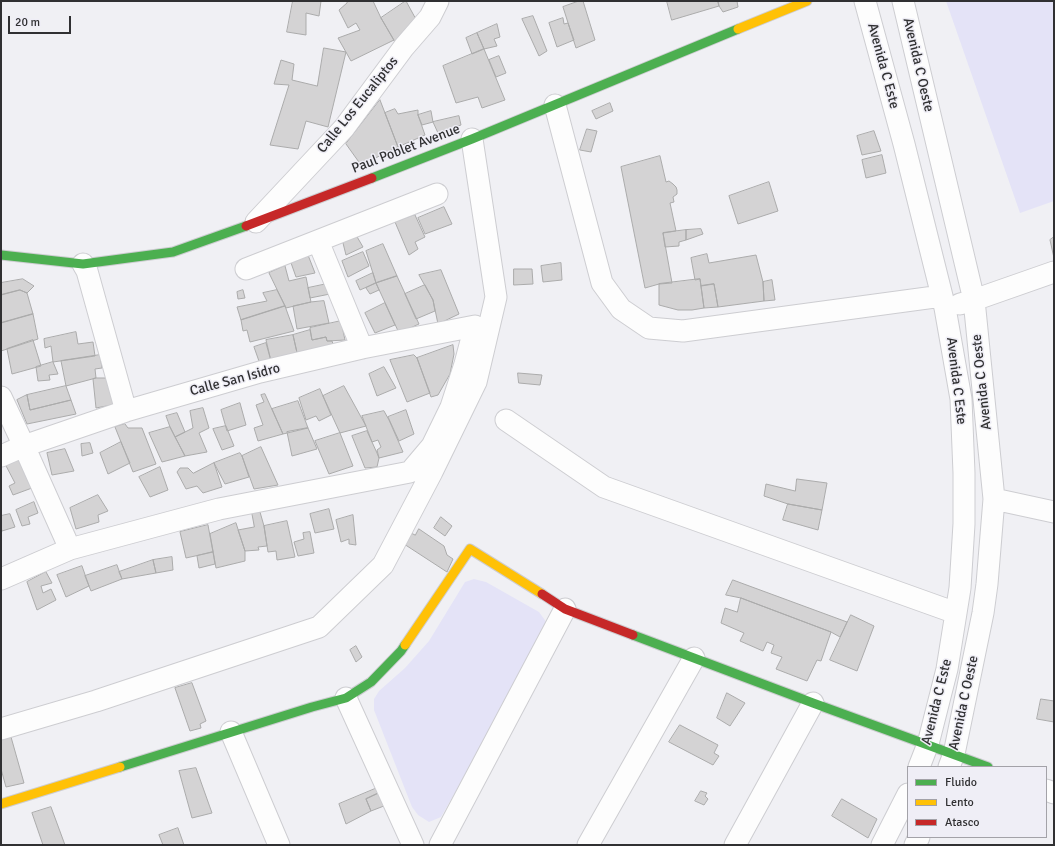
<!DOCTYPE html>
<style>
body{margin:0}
#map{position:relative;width:1055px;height:846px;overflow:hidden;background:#f0f0f4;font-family:Signika,sans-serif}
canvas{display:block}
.frame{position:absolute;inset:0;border:2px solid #303032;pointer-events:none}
.legend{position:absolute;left:907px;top:766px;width:140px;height:72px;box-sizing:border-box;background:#efeef6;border:1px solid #a3a2a8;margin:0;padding:5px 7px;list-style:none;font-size:12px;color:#303032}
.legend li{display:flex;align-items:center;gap:8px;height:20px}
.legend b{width:20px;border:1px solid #a3a2a8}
.scale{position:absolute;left:8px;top:16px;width:63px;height:18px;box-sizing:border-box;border:2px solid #303032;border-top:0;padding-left:5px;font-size:12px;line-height:14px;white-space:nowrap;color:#303032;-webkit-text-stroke:3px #efeef6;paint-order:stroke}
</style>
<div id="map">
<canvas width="1055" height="846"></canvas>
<div class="frame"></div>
<ul class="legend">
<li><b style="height:5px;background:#4caf50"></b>Fluido</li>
<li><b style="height:5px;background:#ffc107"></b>Lento</li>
<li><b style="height:5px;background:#c62828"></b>Atasco</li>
</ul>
<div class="scale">20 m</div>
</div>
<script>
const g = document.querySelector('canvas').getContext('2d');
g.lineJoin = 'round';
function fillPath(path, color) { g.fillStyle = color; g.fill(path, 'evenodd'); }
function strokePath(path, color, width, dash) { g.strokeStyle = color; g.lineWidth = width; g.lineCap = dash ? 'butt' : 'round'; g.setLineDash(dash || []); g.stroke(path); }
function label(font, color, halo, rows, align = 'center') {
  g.font = font + ' Signika,sans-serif'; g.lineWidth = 3; g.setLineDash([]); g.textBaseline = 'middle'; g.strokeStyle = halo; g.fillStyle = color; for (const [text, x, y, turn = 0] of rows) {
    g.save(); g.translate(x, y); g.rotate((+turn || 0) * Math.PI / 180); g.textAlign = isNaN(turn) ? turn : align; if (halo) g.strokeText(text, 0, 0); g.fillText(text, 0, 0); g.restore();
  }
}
const green = new Path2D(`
 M946 1H1054V201L1020 213Z
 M474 579 486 582 539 612 547 623 546 633 441 817 429 822 418 815 412 807 374 710V699L379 691 405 668 429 641 465 582Z`);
const building = new Path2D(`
 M293 1H321L319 16 306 13V35L287 32Z
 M346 1H373L381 18 394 40 351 61 338 38 360 30 356 23 348 28 339 10 347 3Z
 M406 1 418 23 396 44 381 18Z
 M579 1H583L595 40 576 48 563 7Z
 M667 1H718L719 6 672 20Z
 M718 1H737L738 7 723 12 719 6Z
 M533 16 547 51 539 56 522 19Z
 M563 18 564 24 568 23 574 40 557 47 549 23Z
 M497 24 500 37 494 39 497 46 484 49 477 33Z
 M477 33 484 49 472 54 466 38Z
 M324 48 346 52 328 127 306 121 298 149 270 145 289 85 274 84 281 60 294 64 292 80 317 86Z
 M484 49 505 100 482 108 478 97 456 103 443 66Z
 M499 56 506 73 496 77 489 60Z
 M380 100 398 147 361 165 346 144Z
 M610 103 613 111 596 119 592 111Z
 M395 109 398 114 418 110V115L425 135 398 147 385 113Z
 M431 111 433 122 422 125 418 115Z
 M459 116 461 125 438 133 433 122Z
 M587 129 597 131 591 152 580 150Z
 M874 131 881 151 862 155 857 136Z
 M882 155 886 173 866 178 862 160Z
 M660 156 666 182 669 181 673 184 676 187 677 190V194L673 197 674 202 670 203 676 231 663 233 672 283 659 284 645 288 621 167Z
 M769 182 778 211 738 224 729 196Z
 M444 207 452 224 425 234 418 218Z
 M415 215 425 237 415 242 418 249 409 255 395 222Z
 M701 229 703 234 686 240V230Z
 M686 230V240L679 242V246L665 247 663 233Z
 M356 235 363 247 346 255 342 239Z
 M1054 237V258L1050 240Z
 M383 244 397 276 376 283 366 251Z
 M363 252 369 266 348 277 342 261Z
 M707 254 709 263 756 255 763 282 764 301 718 307 714 284 701 286 700 279 695 280 691 258Z
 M308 255 315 273 296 277 290 260Z
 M561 263 562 280 543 282 541 266Z
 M285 266 289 281 306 277 311 302 286 308 269 273Z
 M514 269H532L533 284 514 285Z
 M441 270 459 314 438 324 433 300 419 275Z
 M373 273 376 283 360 290 356 281Z
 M397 276 419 324 399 333 376 283Z
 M23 279 34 286 27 293 20 290 1 295V283Z
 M700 279 704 308 692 310H678L659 305V284Z
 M772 280 775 300 764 301 763 282Z
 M376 283 379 290 370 294 366 288Z
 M327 284 330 294 310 298 308 288Z
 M714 284 718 307 704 308 701 286Z
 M425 285 433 300 435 311 416 319 405 294Z
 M20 290 27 293 33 314 1 323V295Z
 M243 290 245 298 238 299 237 292Z
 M277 290 285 306 241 320 237 307 267 301 263 293Z
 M324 301 329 323 297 329 293 306 311 302Z
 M385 303 395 325 375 333 365 313Z
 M285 306 294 331 250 342 247 330 243 331 241 320Z
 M33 314 38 339 1 351V323Z
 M341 321 345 340 327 341 326 337 312 340 310 328Z
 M310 330 312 340 326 337 327 341H332L334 347 298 357 293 335Z
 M76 332 78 344 93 342 95 356 53 362 51 346 45 348 44 339Z
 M293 335 298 357 271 361 266 340Z
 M33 340 41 366 12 374 7 349Z
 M266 343 271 361 260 364 254 347Z
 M453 345 454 354 450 374 438 395 431 397 417 358Z
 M100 355 102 368 95 369 96 378 66 386 61 361Z
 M414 355 417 358 430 393 407 402 390 360Z
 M53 362 58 374 49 375 50 380 38 381 36 367Z
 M384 367 396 388 377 396 369 374Z
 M518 373 542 375 540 385 519 383Z
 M96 378H113L117 404 96 408 93 379Z
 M66 386 71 400 30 410 27 395Z
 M344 386 366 426 340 433 323 396Z
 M320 389 331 415 319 421 316 416 306 420 299 398Z
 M265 394 283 434 258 441 254 428 263 425 256 405 264 402 261 395Z
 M27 395 30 410 71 400 76 414 27 424 17 400Z
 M298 401 308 428 283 434 272 409Z
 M240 403 246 425 227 431 221 410Z
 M203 408 209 428 199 433 207 452 185 456 175 437 193 428 190 411Z
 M406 410 414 434 399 441 388 417Z
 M384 411 389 420 403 452 379 458 377 450 381 447 378 440 372 442 362 416Z
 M177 413 185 432 175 437 170 427 166 416Z
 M125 424 128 428H142L156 464 133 472 115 427Z
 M226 426 234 446 222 450 213 429Z
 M170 427 185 456 162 462 149 433Z
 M308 428 317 449 292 456 287 432Z
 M367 431 377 453 379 458 377 467 365 468 352 436Z
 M340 433 353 466 329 474 315 441Z
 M121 442 130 463 108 474 100 453Z
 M90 443 93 453 82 456 81 444Z
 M261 447 278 485 254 489 242 456Z
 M65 449 74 471 52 475 47 453Z
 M240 453 242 456 249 477 225 484 214 463Z
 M18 456 32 488 13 495 9 486 15 483 4 462Z
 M214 463 222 487 203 493 197 486 186 489 177 472 180 468H188L193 473Z
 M160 467 168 490 150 497 139 477Z
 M797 479 827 483 822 510 788 504 764 496 766 484 795 491Z
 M98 495 108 511 98 515 99 522 76 529 70 508Z
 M34 502 38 513 28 517 30 524 22 526 16 510Z
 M788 504 822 510 818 530 783 520Z
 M329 509 334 529 315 533 310 514Z
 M252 512H260L264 526 267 546 258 547 259 550 245 551 238 530 254 527Z
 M10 514 15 527 2 531 1 527V516Z
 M353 515 356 545 349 544V539L341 542 336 520Z
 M441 517 452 526 445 536 434 528Z
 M287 521 295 557 277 560 276 551 268 552 264 526Z
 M236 523 245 551V561L216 568 210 534Z
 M208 525 213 552 186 558 180 532Z
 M419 529 444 546 447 555 453 559 447 572 404 544 411 533 415 535Z
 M310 532 314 553 298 556 294 542 304 539 303 533Z
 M213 552 215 564 199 568 197 556Z
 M172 557 173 570 156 573 153 560Z
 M153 560 156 573 122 579 119 572Z
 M117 565 122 579 91 591 85 576Z
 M82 566 89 586 66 597 57 575Z
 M46 572 52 583 41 586 43 593 51 589 56 600 37 610 27 582Z
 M733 580 847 622 840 637 831 632 741 598 726 595Z
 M741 598 831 632 821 661 817 660 807 681 776 669 782 657 771 653 774 645 767 642 763 651 740 641 744 633 721 623 725 608 737 612Z
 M851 615 874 626 857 671 830 660Z
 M356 646 362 657 356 662 350 650Z
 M192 683 206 721 200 724 201 728 190 731 175 688Z
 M727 693 745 703 730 726 717 718Z
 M1041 699 1054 701V722L1037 719Z
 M680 725 718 745 714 753 719 756 713 765 669 742Z
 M11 737 24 783 6 787 1 769V740Z
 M196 768 212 813 192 818 179 771Z
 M382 786 383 791 366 799 371 811 346 824 339 804Z
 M383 791 389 804 371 811 366 799Z
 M701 791 707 793 705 796 708 799 704 805 695 801Z
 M842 799 877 819 868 838 832 816Z
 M51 807 65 845H43L32 813Z
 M178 828 184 845H163L159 835Z`);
const street = new Path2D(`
 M865 1 904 144 945 308 961 399 964 473V524L960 588 947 669 928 744 919 767
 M903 1 974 300 994 499 987 584 983 613 954 754 949 767
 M555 105 602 283 621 309 649 328 683 331 942 296
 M256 222 344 128 404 47 430 17 438 1
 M318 241 362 348
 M83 264 87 271 126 411
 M246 269 437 194
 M960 304 974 300 1054 272
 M1 397 24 446 70 549
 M506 420 604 487 956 613
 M1 456 24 446 126 411 260 372 362 348 475 326 465 364 451 407 432 446 410 472 219 509 70 549 1 579
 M994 499 1054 512
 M346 698 413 845
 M1 729 96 701 319 627 383 565 432 472 476 382 496 297 472 139
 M231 732 279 845
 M1046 790 1054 793
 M440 845 565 609
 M588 845 694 658
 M735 845 813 703
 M882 845 908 794
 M915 845 919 837`);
const fast = new Path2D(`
 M372 178 472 139 738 29
 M1 255 83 264 173 252 246 226
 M633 635 813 703 988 767
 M120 767 312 707 346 698 371 682 401 651 405 645`);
const slow = new Path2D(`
 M738 29 807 1
 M405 645 470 549 542 594
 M1 804 120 767`);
const jam = new Path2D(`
 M246 226 372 178
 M542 594 565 609 633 635`);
const streetNames = [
 ["Avenida C Oeste",918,65,77],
 ["Avenida C Este",883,66,75],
 ["Calle Los Eucaliptos",358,105,-51],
 ["Paul Poblet Avenue",406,149,-21],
 ["Calle San Isidro",235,380,-15],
 ["Avenida C Este",956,381,83],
 ["Avenida C Oeste",982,382,-96],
 ["Avenida C Este",937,702,-76],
 ["Avenida C Oeste",964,703,-78]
];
fillPath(green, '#e4e3f7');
fillPath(building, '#d4d3d4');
strokePath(building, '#ababab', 1);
strokePath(street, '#cdcdd1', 23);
strokePath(fast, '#cdcdd1', 11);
strokePath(slow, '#cdcdd1', 11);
strokePath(jam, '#cdcdd1', 11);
strokePath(street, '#fdfdfd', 21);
strokePath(fast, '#4caf50', 9);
strokePath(slow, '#ffc107', 9);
strokePath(jam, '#c62828', 9);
label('14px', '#303032', '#efeef6', streetNames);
</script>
